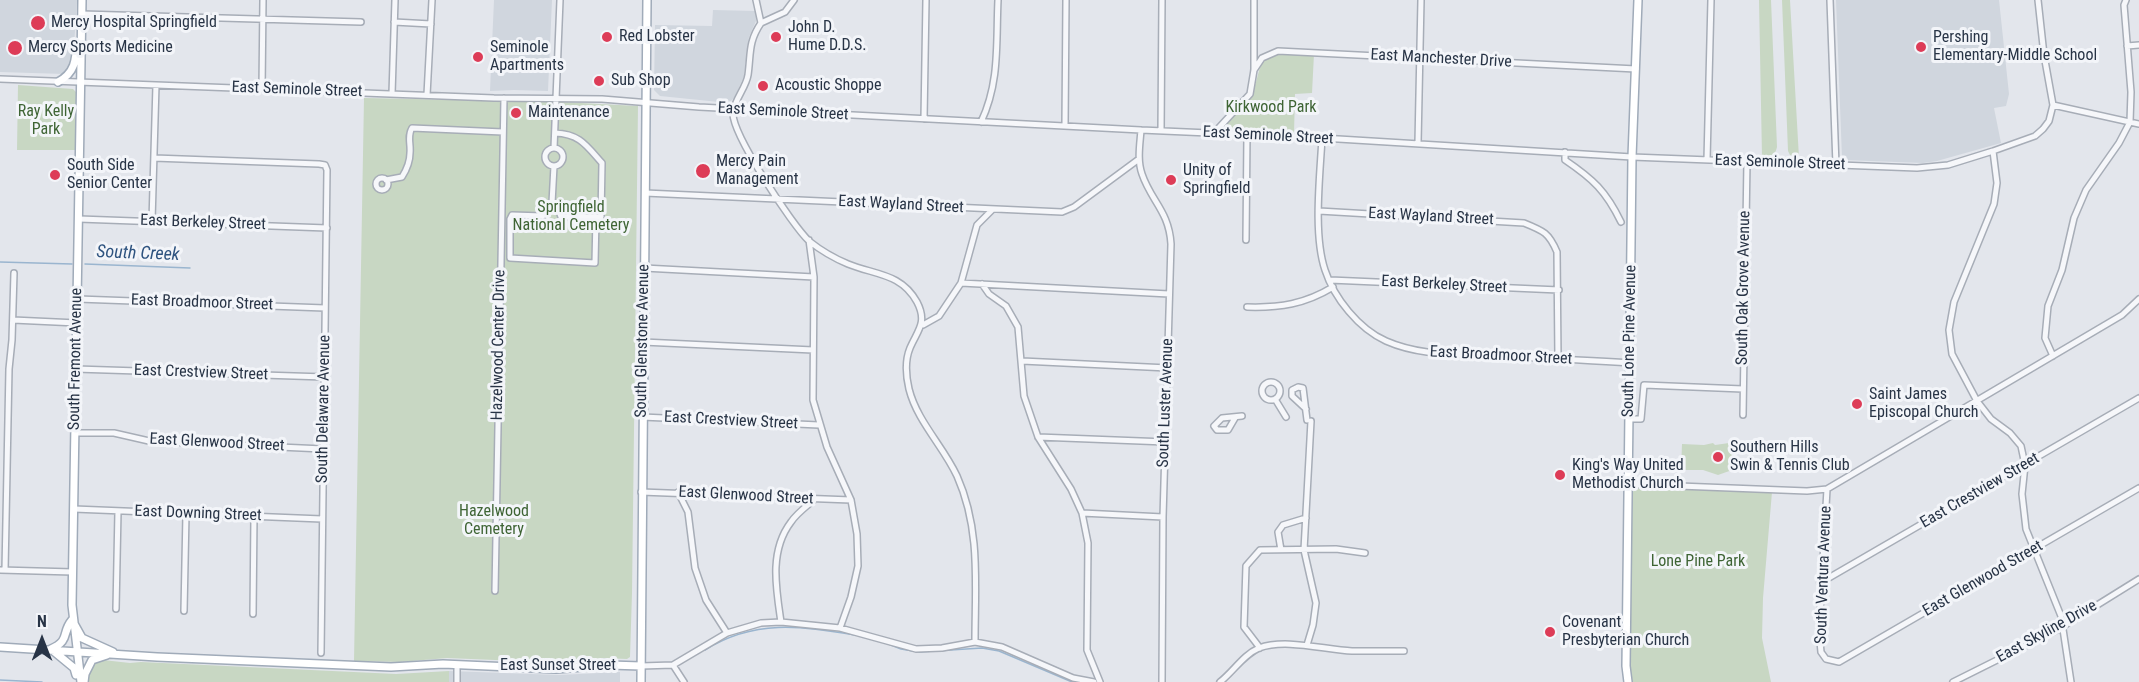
<!DOCTYPE html>
<style>
body{margin:0}
#map{position:relative;width:2139px;height:682px;overflow:hidden;background:#e3e6ec;font-family:"Roboto Condensed",sans-serif}
canvas{display:block}
.north{position:absolute;left:12px;top:610px;width:60px;height:60px;-webkit-text-stroke:4px #f3f5f9;paint-order:stroke;rotate:0deg;font-size:16px;font-weight:700;line-height:24px;text-align:center;color:#283446}
.north::after{content:'';display:block;margin:auto;width:21px;height:27px;background:#283446;clip-path:polygon(50% 0,100% 100%,50% 72%,0 100%)}
</style>
<div id="map">
<canvas width="2139" height="682"></canvas>
<div class="north">N</div>
</div>
<script>
const g = document.querySelector('canvas').getContext('2d');
g.lineJoin = 'round';
function fillPath(path, color) { g.fillStyle = color; g.fill(path, 'evenodd'); }
function strokePath(path, color, width, dash) { g.strokeStyle = color; g.lineWidth = width; g.lineCap = dash ? 'butt' : 'round'; g.setLineDash(dash || []); g.stroke(path); }
function label(font, color, halo, rows, align = 'center') {
  g.font = font + ' "Roboto Condensed",sans-serif'; g.lineWidth = 6; g.setLineDash([]); g.textBaseline = 'middle'; g.strokeStyle = halo; g.fillStyle = color; for (const [text, x, y, turn = 0] of rows) {
    g.save(); g.translate(x, y); g.rotate((+turn || 0) * Math.PI / 180); g.textAlign = isNaN(turn) ? turn : align; if (halo) g.strokeText(text, 0, 0); g.fillText(text, 0, 0); g.restore();
  }
}
const built = new Path2D(`
 M0 0H77L74 46 71 62 64 74 0 72Z
 M494 0H552L548 91 514 90 490 91Z
 M1836 0H1999L2009 94 2006 106 1994 108 2001 143 1937 161 1923 163 1844 160 1842 158Z
 M713 10 756 11V21L749 37 744 76 735 97 729 103 660 96 654 90 655 25 712 26Z
 M449 671 559 675 620 672V682H449Z`);
const green = new Path2D(`
 M1759 0H1771L1777 147C1775 156 1771 156 1762 157Z
 M1782 0H1790L1799 158 1790 155 1788 151Z
 M1287 53 1314 54 1312 93 1295 94 1294 134 1224 130V127C1233 116 1245 105 1252 93 1263 70 1253 57 1287 53Z
 M18 85 73 89 76 92 75 150H17Z
 M364 98 562 102 638 106 632 593 630 657 627 659 603 658 568 663 447 658 400 662 354 661Z
 M1713 443 1715 445 1729 443 1735 469 1718 475 1703 470H1681L1682 444 1704 445Z
 M1640 488 1772 492 1763 598 1762 638 1771 682H1631L1629 658 1632 494 1634 490Z
 M103 660 130 663 141 662 396 674 449 671V682H88C88 671 91 663 103 660Z`);
const stream = new Path2D(`
 M0 262 72 264
 M85 264 190 268
 M886 643 901 649 919 652 982 648 999 651 1072 682
 M705 650C754 619 801 626 855 635
 M0 680 42 682`);
const minor = new Path2D(`
 M756 0 761 23C748 42 751 54 748 75 746 88 734 100 733 113 732 134 792 225 809 241 819 249 836 259 848 264 875 275 901 273 917 302 928 323 917 331 910 348 905 360 906 376 909 389 917 421 943 446 957 476 981 530 975 584 975 642
 M1830 0 1836 165
 M82 14 361 22
 M394 22 431 24
 M761 23 785 12 794 0
 M2127 46 2139 45
 M1254 70 1262 58 1278 51 1636 69
 M0 79 494 98 602 99 699 107 1141 130 1322 138 1632 157 1917 168 1948 165 1993 151 2035 136 2043 129 2049 121 2053 105 2044 55 2038 0
 M262 89 263 0
 M392 94 395 0
 M427 95 432 0
 M2053 105 2139 124
 M924 119 926 0
 M981 122C1000 82 996 43 998 0
 M1065 126 1066 0
 M1141 130C1140 144 1137 160 1142 174 1151 201 1169 211 1171 244L1163 517 1162 682
 M1161 131 1162 0
 M1214 133 1250 94 1254 70V0
 M1322 138C1320 176 1313 234 1325 270 1334 298 1359 329 1386 341 1420 356 1457 354 1494 356 1539 358 1585 360 1631 363
 M1418 143 1421 0
 M545 157a9 9 0 1 1 18 0a9 9 0 1 1-18 0Z
 M554 148 560 0
 M1993 151 1997 183 1994 204 1954 302 1949 330 1952 354 1977 401 1991 419 2010 433 2021 446 2025 465 2022 494 2026 529 2061 616 2071 682
 M1565 152V160C1593 179 1606 191 1621 222
 M154 158 319 164 325 165 327 170 321 653
 M1707 160 1711 0
 M376 184a6 6 0 1 1 12 0a6 6 0 1 1-12 0Z
 M386 180 402 177C407 169 410 162 410 153 411 144 407 136 412 128L503 132
 M645 193 1062 212 1074 207 1139 159
 M552 203 549 204 543 216 512 215 510 219V258L595 263 596 217H601L602 163C586 145 580 134 555 133
 M552 203 557 206 561 217H596
 M552 203 554 166
 M1319 211 1524 223C1544 231 1549 233 1557 252L1558 359
 M79 219 327 228
 M152 221 156 85
 M809 240 814 277 813 400 827 447 851 500 857 534 858 566 851 597 840 628
 M1246 240 1247 134
 M644 268 814 277
 M1330 280 1559 290
 M961 283 1169 294
 M982 284 989 294 1006 306 1018 327 1024 396 1038 437 1071 489 1082 513 1088 543 1087 650 1100 682
 M78 299 325 308
 M1247 307C1280 308 1305 304 1333 287
 M13 320 77 323
 M923 325 939 316 961 283 977 225 992 210
 M643 342 813 350
 M2053 356 2045 338 2048 306 2062 270 2074 218 2086 190 2119 143 2130 122 2131 92 2124 5 2126 0
 M1022 361 1168 368
 M76 369 325 377
 M1262 391a9 9 0 1 1 18 0a9 9 0 1 1-18 0Z
 M1275 399 1286 417
 M1306 409 1292 396V390L1298 387 1303 388 1307 420
 M1743 415 1747 161
 M642 417 819 425
 M1235 418 1228 430H1217L1214 426 1222 418 1242 416
 M1629 419H1641L1644 385 1743 389
 M75 433H114L149 441 323 449
 M1038 437 1166 442
 M1628 484 1807 491 1827 489 2122 315 2139 299
 M1827 489 1819 631 1821 652 1826 659 1839 662 2139 488
 M641 492 851 500
 M678 492 688 512 695 568 706 600 727 633
 M74 509 322 519
 M1082 513 1163 517
 M1281 550 1278 532 1283 525 1306 518
 M0 570 73 572
 M5 570 9 369 12 340 14 273
 M1820 583 2139 398
 M495 591 504 98
 M116 609 118 511
 M184 611 186 514
 M253 614 254 516
 M781 622C776 588 769 551 791 522 797 513 807 506 815 499
 M1307 645 1313 625 1316 603 1304 550 1311 421
 M1260 648 1244 627 1246 566 1260 550 1336 549 1365 553
 M673 665 684 682
 M641 666 673 665 727 633 761 623 781 622 840 628 916 649 942 648 975 642 1002 647 1073 678 1094 682
 M457 682V665
 M1220 682C1234 671 1243 655 1259 648 1286 638 1325 650 1352 651 1370 651 1387 651 1404 651
 M1953 682 2057 630 2139 579`);
const major = new Path2D(`
 M58 82C75 73 76 60 77 42
 M0 647 157 657 391 667 443 664 556 669 610 665 641 666
 M76 675 74 668 51 649C71 640 61 633 72 620L82 638 113 652
 M81 682 72 605 82 0
 M84 682 85 674 92 660 107 655
 M641 682 647 0
 M1628 682 1626 666 1632 157 1638 0`);
const markers = [
 [38,23,8,"#dd3c57"],
 [607,37,6,"#dd3c57"],
 [776,37,6,"#dd3c57"],
 [1921,47,6,"#dd3c57"],
 [15,48,8,"#dd3c57"],
 [478,57,6,"#dd3c57"],
 [599,81,6,"#dd3c57"],
 [763,86,6,"#dd3c57"],
 [516,113,6,"#dd3c57"],
 [703,171,8,"#dd3c57"],
 [55,175,6,"#dd3c57"],
 [1171,180,6,"#dd3c57"],
 [1857,404,6,"#dd3c57"],
 [1718,457,6,"#dd3c57"],
 [1560,475,6,"#dd3c57"],
 [1550,632,6,"#dd3c57"]
];
const poiNames = [
 ["Mercy Hospital Springfield",51,23],
 ["John D.",788,28],
 ["Hume D.D.S.",788,46],
 ["Red Lobster",619,37],
 ["Pershing",1933,38],
 ["Elementary-Middle School",1933,56],
 ["Mercy Sports Medicine",28,48],
 ["Seminole",490,48],
 ["Apartments",490,66],
 ["Sub Shop",611,81],
 ["Acoustic Shoppe",775,86],
 ["Maintenance",528,113],
 ["Mercy Pain",716,162],
 ["Management",716,180],
 ["South Side",67,166],
 ["Senior Center",67,184],
 ["Unity of",1183,171],
 ["Springfield",1183,189],
 ["Saint James",1869,395],
 ["Episcopal Church",1869,413],
 ["Southern Hills",1730,448],
 ["Swin & Tennis Club",1730,466],
 ["King's Way United",1572,466],
 ["Methodist Church",1572,484],
 ["Covenant",1562,623],
 ["Presbyterian Church",1562,641]
];
const streetNames = [
 ["East Manchester Drive",1441,59,3],
 ["East Seminole Street",297,90,2],
 ["East Seminole Street",783,112,3],
 ["East Seminole Street",1268,136,3],
 ["East Seminole Street",1780,163,2],
 ["East Wayland Street",901,205,3],
 ["East Wayland Street",1431,217,3],
 ["East Berkeley Street",203,223,2],
 ["East Berkeley Street",1444,285,3],
 ["South Oak Grove Avenue",1744,288,-89],
 ["East Broadmoor Street",202,303,2],
 ["South Glenstone Avenue",643,341,-89],
 ["South Lone Pine Avenue",1630,341,-89],
 ["Hazelwood Center Drive",499,345,-89],
 ["East Broadmoor Street",1501,356,3],
 ["South Fremont Avenue",76,359,-89],
 ["East Crestview Street",201,373,2],
 ["South Luster Avenue",1166,403,-88],
 ["South Delaware Avenue",324,409,-89],
 ["East Crestview Street",731,421,3],
 ["East Glenwood Street",217,443,3],
 ["East Crestview Street",1980,491,-30],
 ["East Glenwood Street",746,496,3],
 ["East Downing Street",198,514,2],
 ["South Ventura Avenue",1824,575,-88],
 ["East Glenwood Street",1983,579,-30],
 ["East Skyline Drive",2047,632,-29],
 ["East Sunset Street",558,666]
];
const parkNames = [
 ["Kirkwood Park",1271,108],
 ["Ray Kelly",46,112],
 ["Park",46,130],
 ["Springfield",571,208],
 ["National Cemetery",571,226],
 ["Hazelwood",494,512],
 ["Cemetery",494,530],
 ["Lone Pine Park",1698,562]
];
const waterNames = [
 ["South Creek",138,254,2]
];
fillPath(built, '#d0d6de');
fillPath(green, '#c8d7c3');
strokePath(stream, '#9ab5cf', 1.5);
strokePath(minor, '#a7adb7', 8);
strokePath(major, '#a0abb9', 10);
strokePath(minor, '#f6f7fa', 5);
strokePath(major, '#fff', 7);
for (const [x, y, r, color] of markers) { const dot = new Path2D(); dot.arc(x, y, r, 0, 2 * Math.PI); g.fillStyle = color; g.fill(dot); strokePath(dot, '#f3f5f9', 2); }
label('16px', '#283446', '#f3f5f9', poiNames, 'left');
label('16px', '#283446', '#f3f5f9', streetNames);
label('16px', '#3e6434', '#f3f5f9', parkNames);
label('italic 18px', '#2e537f', '#f3f5f9', waterNames);
</script>
